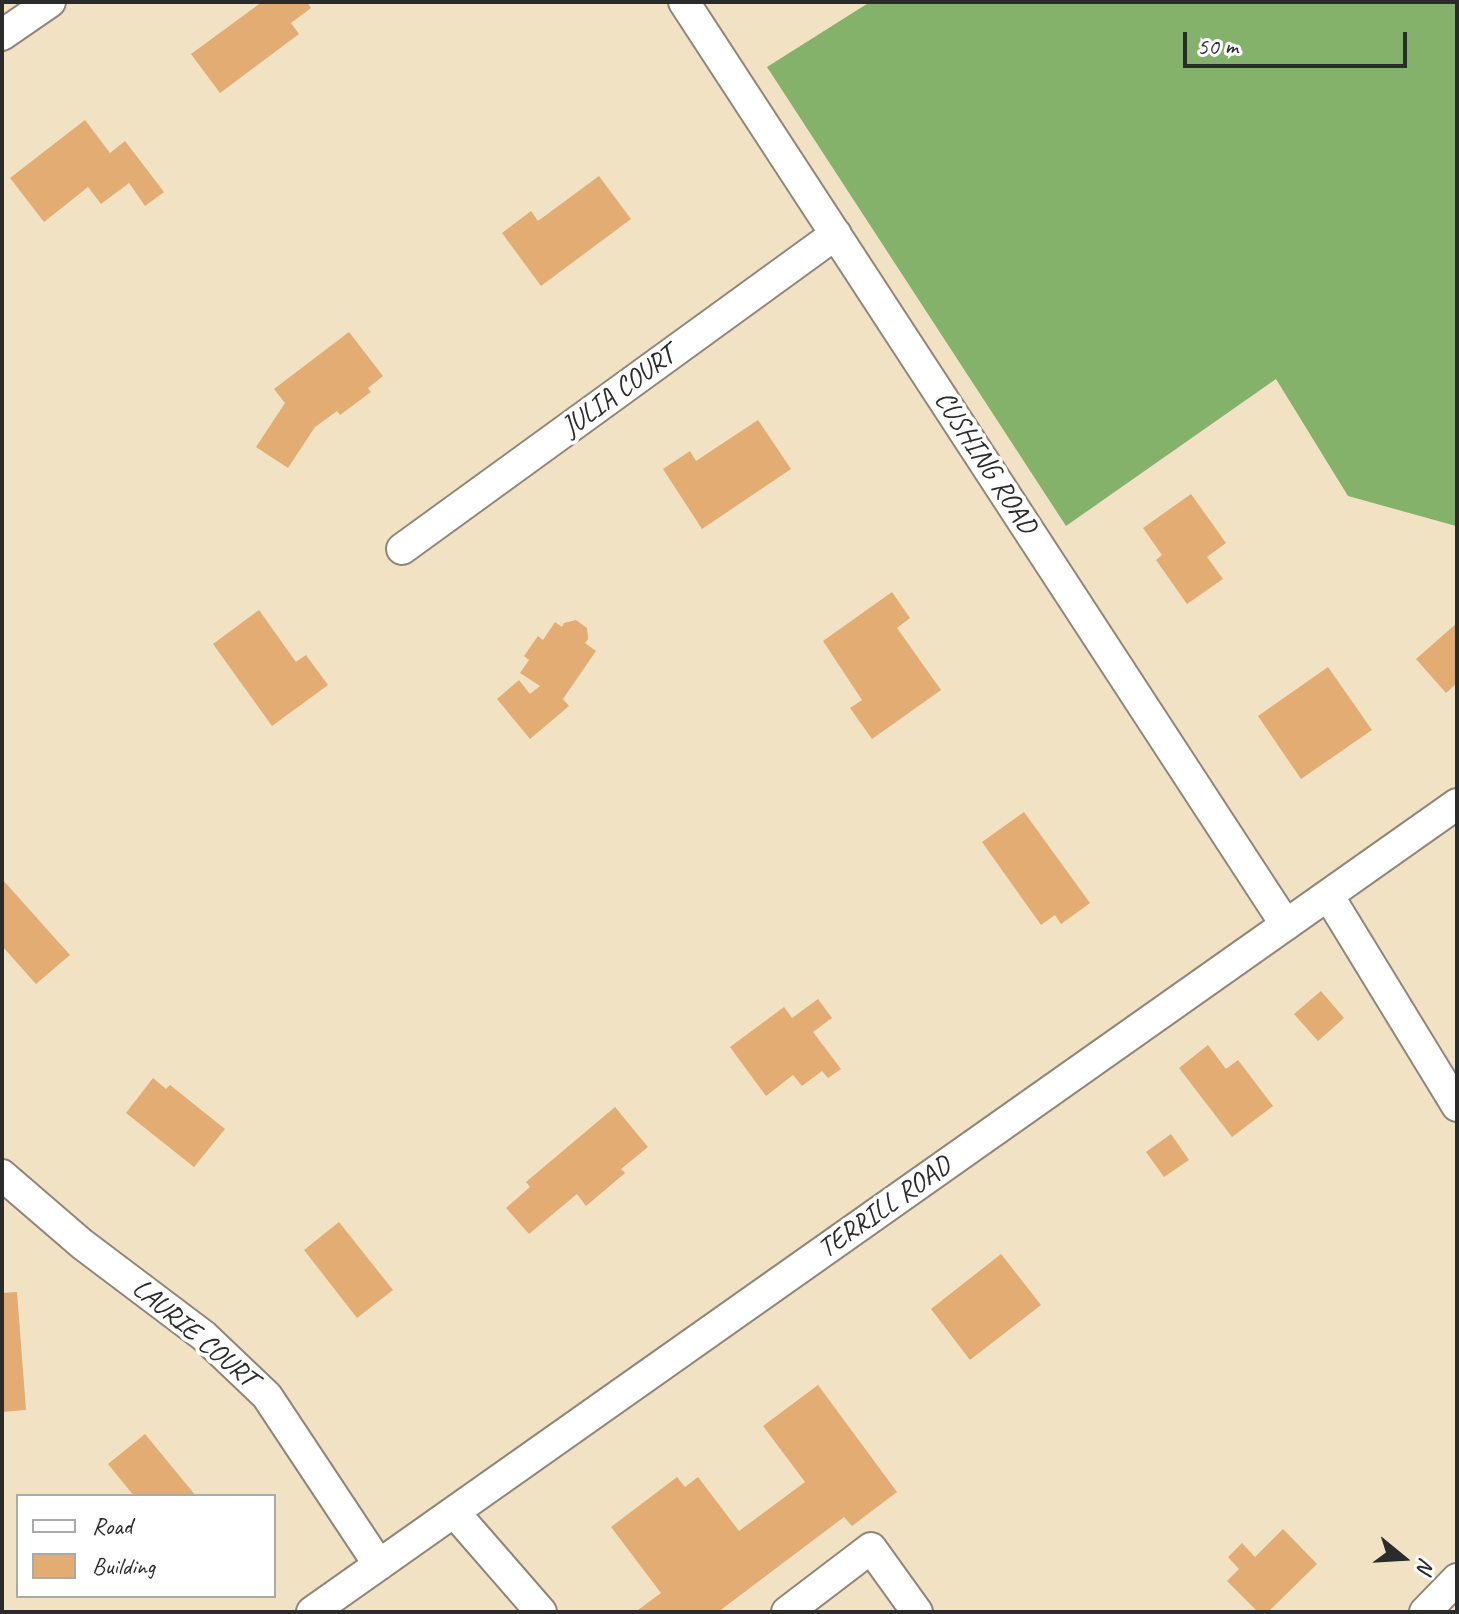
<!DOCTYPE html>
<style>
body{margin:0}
#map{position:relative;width:1459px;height:1614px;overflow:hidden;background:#f1e2c4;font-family:Caveat,sans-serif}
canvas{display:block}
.frame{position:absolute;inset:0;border:4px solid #2b2b2b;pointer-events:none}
.legend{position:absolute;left:16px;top:1494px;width:260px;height:104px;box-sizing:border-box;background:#fff;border:2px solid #aaa;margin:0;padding:10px 14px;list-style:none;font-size:24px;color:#2b2b2b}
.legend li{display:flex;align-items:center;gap:16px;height:40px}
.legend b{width:40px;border:2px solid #aaa}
.north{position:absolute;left:1363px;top:1518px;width:80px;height:80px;-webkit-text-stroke:6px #fff;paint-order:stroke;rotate:108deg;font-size:22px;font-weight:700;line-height:32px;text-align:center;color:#2b2b2b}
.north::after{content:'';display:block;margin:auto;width:28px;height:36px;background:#2b2b2b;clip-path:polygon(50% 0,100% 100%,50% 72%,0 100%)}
.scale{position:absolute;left:1183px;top:32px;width:224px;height:36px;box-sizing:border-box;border:4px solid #2b2b2b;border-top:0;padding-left:10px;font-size:24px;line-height:28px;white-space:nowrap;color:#2b2b2b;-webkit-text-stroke:6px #fff;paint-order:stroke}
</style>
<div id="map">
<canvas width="1459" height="1614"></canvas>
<div class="frame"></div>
<ul class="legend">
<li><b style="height:10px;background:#fff"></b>Road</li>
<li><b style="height:22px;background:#e2ac72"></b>Building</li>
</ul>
<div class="north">N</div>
<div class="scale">50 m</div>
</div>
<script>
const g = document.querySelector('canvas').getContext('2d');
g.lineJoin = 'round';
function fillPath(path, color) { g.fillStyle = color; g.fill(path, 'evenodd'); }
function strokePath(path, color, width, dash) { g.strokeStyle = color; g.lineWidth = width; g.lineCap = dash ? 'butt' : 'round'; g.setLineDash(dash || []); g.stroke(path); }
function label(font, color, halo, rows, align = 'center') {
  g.font = font + ' Caveat,sans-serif'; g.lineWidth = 8; g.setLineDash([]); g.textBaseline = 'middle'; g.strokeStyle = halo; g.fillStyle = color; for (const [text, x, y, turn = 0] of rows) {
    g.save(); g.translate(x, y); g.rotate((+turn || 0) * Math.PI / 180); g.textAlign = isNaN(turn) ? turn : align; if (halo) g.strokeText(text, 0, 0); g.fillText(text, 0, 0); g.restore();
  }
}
const forest = new Path2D(`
 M870 2H1457L1456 526 1348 496 1276 379 1066 526 767 67Z`);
const building = new Path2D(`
 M262 2H307L311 8 291 23 299 34 220 93 191 54Z
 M85 120 110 153 125 141 164 192 145 206 129 183 101 204 88 187 44 222 10 178Z
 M599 176 631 219 541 286 502 233 531 211 538 221Z
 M349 332 383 376 368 388 371 392 340 415 337 411 315 427 288 468 256 447 285 403 274 389Z
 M758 420 791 469 702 529 663 469 690 451 696 461Z
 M1191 494 1226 543 1207 557 1223 579 1187 604 1156 560 1162 555 1143 528Z
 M892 592 910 618 897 628 941 690 872 739 850 708 862 700 823 641Z
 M259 610 296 662 306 655 328 685 272 726 213 644Z
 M576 620 587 628 588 639 585 643 596 651 563 699 569 706 530 739 497 699 519 680 530 694 540 686 520 673 529 660 524 656 538 636 543 640 555 622 562 627 564 623Z
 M1457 623V683L1446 693 1416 659Z
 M1328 667 1372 730 1301 779 1258 716Z
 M1024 812 1090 903 1061 924 1055 915 1041 925 982 842Z
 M2 879 70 955 36 984 2 946Z
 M1321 991 1344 1018 1318 1041 1294 1014Z
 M818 999 832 1018 813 1032 841 1069 828 1078 822 1071 802 1086 793 1075 766 1096 730 1047 784 1007 792 1018Z
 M1208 1045 1226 1069 1238 1060 1273 1106 1232 1137 1179 1068Z
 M153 1078 166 1089 170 1085 225 1129 194 1167 126 1113Z
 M615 1107 648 1147 621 1169 625 1173 586 1206 577 1194 529 1234 506 1208 530 1187 526 1182Z
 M1171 1134 1189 1160 1164 1177 1146 1152Z
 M339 1222 393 1290 357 1318 304 1250Z
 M1001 1254 1041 1305 970 1360 931 1309Z
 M17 1292 26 1410 2 1412V1293Z
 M818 1385 897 1492 852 1526 844 1517 718 1612H639L638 1610 661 1593 611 1527 677 1477 685 1487 698 1477 739 1531 805 1482 763 1426Z
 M145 1434 196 1496H134L108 1464Z
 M1283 1529 1317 1564 1268 1612H1258L1227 1581 1239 1569 1228 1557 1242 1543 1255 1557Z`);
const minor = new Path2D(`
 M684 2 1286 925
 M2 35 50 2
 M402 549 836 234
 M1328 895 1457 1106
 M2 1175 82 1244 204 1336 267 1396 379 1565
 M454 1512 541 1612
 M312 1612 1457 804
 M787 1612 871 1548 917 1612
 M1425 1612 1457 1579`);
const streetNames = [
 ["JULIA COURT",619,392,-36],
 ["CUSHING ROAD",985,463,57],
 ["TERRILL ROAD",885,1208,-35],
 ["LAURIE COURT",194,1334,40]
];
fillPath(forest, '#84b26a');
fillPath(building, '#e2ac72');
strokePath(minor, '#8e8678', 34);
strokePath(minor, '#fff', 30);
label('28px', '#2b2b2b', '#fff', streetNames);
</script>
